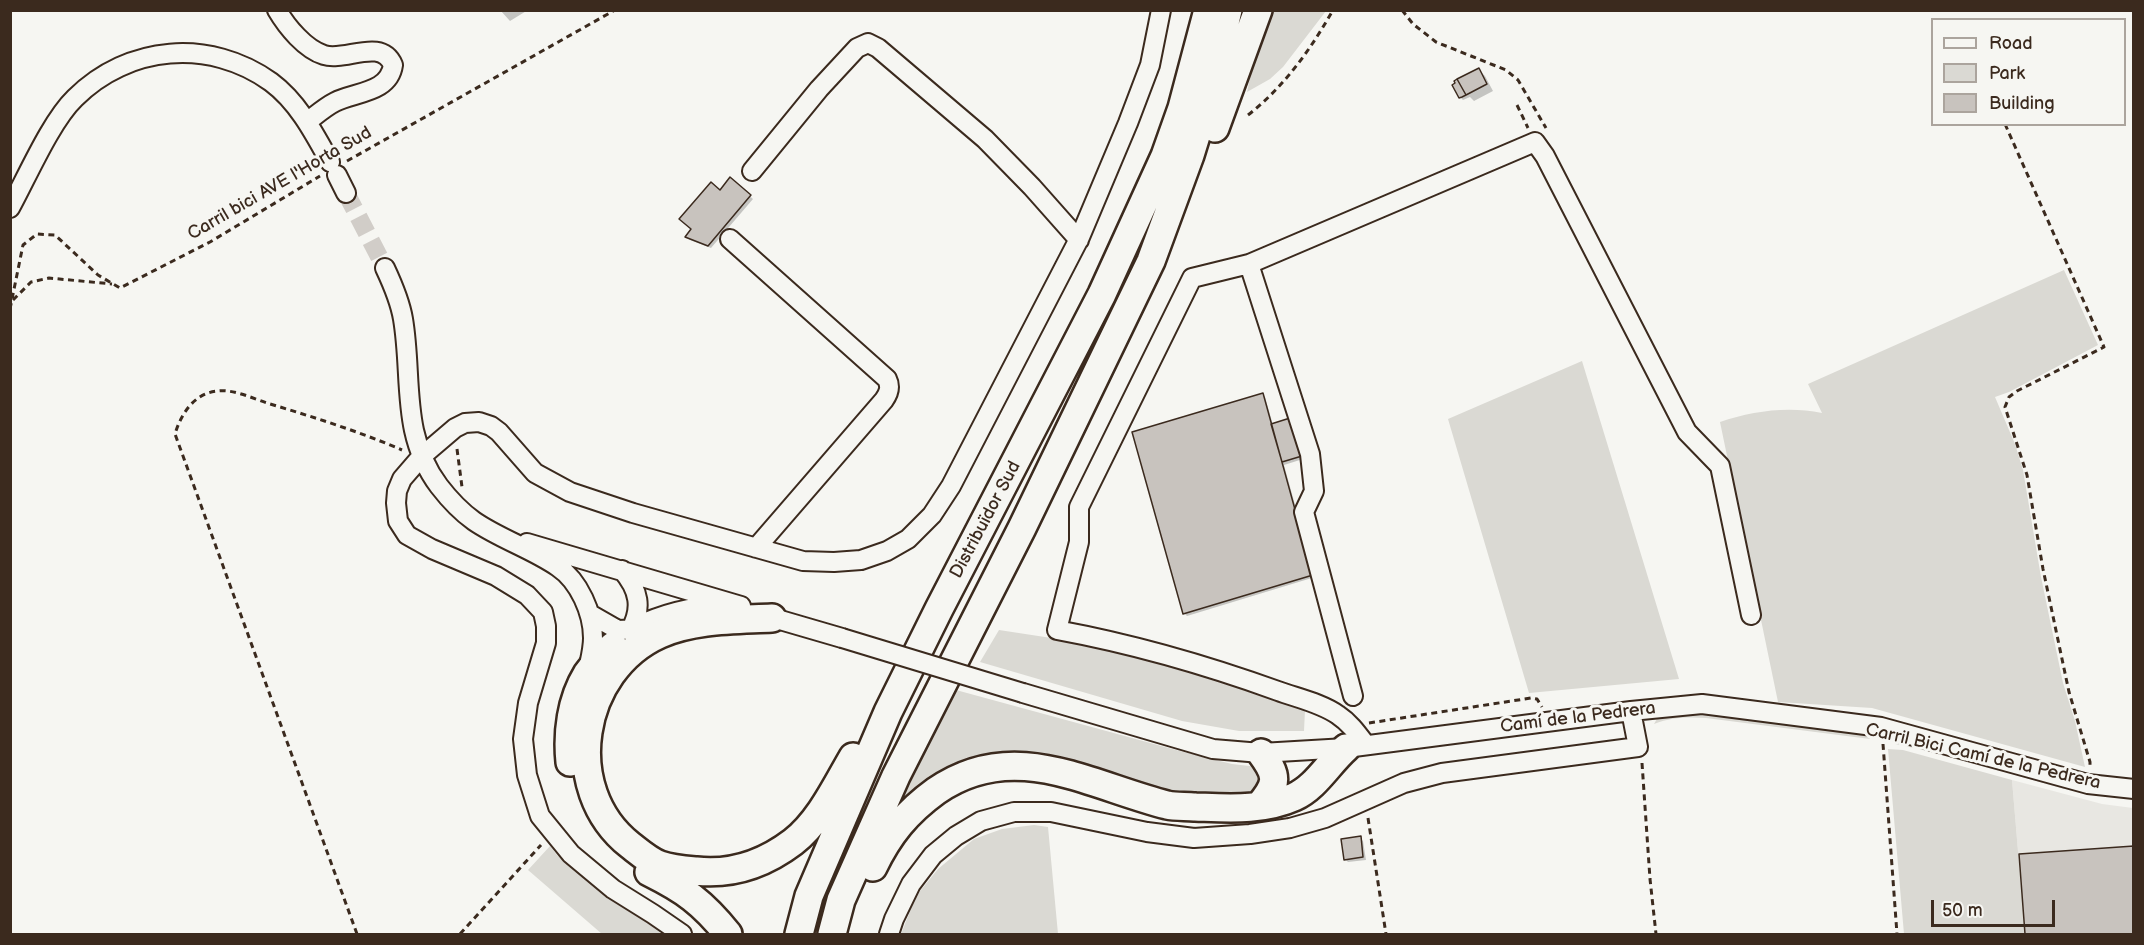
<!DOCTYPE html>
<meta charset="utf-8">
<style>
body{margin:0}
#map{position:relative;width:2144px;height:945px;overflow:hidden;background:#f6f6f2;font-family:"Balsamiq Sans",sans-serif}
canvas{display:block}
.frame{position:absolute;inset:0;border:12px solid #3b2a1e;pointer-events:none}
.legend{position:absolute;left:1931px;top:18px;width:195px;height:108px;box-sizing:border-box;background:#f6f6f2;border:2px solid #aba49d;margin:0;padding:8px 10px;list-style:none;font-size:18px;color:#3b2a1e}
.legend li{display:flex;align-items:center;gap:12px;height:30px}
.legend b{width:30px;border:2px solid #aba49d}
.scale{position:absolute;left:1931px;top:900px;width:124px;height:27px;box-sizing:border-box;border:3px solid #3b2a1e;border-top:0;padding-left:8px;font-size:18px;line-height:21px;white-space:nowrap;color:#3b2a1e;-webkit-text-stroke:4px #f6f6f2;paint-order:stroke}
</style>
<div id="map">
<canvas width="2144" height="945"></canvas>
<div class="frame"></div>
<ul class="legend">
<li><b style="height:8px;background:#f6f6f2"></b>Road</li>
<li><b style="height:16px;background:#dad9d3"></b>Park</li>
<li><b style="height:16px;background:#c8c3be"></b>Building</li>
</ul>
<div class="scale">50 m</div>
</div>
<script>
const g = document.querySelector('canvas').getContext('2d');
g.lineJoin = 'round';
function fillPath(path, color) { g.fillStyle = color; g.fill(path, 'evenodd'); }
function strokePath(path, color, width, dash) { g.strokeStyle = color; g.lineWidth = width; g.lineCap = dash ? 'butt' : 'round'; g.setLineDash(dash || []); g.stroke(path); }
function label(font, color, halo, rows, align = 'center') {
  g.font = font + ' "Balsamiq Sans",sans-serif'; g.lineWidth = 6; g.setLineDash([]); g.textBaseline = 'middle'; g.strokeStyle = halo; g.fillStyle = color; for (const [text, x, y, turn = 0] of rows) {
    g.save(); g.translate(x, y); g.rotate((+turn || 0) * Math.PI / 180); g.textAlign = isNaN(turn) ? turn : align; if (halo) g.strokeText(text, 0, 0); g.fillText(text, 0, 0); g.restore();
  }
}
const built = new Path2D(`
 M2012 780 2102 804 2133 808V934H2025Z`);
const green = new Path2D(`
 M1267 11H1326L1283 67 1270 79 1247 92 1262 22Z
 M2064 270 2098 345 2009 392 1995 397 2015 444 2023 470 2041 577 2063 683 2075 721 2085 767 1872 708 1778 702 1720 422C1752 411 1788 406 1822 413L1808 384Z
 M1582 361 1679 679 1529 693 1448 419Z
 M999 630 1117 648 1213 676 1305 710 1304 731H1239L1182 721 980 662Z
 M956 690 1176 750 1232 764 1258 767 1261 771V784L1254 794 1240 797 1178 795 1034 759 896 810Z
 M1668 713C1735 715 1803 725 1870 735V739L1706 718C1687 717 1672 717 1654 724L1658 717Z
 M1895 739 2066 785 2064 789 1947 755 1895 744Z
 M1888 749 1903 750 2012 780 2025 934H1904Z
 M1034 825 1048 827 1058 934H901L916 896 938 869 974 839 1002 829Z
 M550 846 557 855C595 886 627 912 671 934H602L528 870Z`);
const shadow = new Path2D(`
 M500 10H528L510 21Z
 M1479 70 1485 76 1493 91 1474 101 1470 97 1463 100 1460 97Z
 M730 179 753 199 711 248 690 240 687 237Z
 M1262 394 1265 397 1273 425 1289 420 1303 459 1284 465 1315 577 1187 616 1184 613Z
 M1360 838 1363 841 1366 860 1348 862 1345 859Z
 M2134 847V934H2027L2020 856Z`);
const building = new Path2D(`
 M1479 68 1487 84 1466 95 1457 79Z
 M1457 79 1466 95 1462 97 1459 98 1452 85 1455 83 1454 81Z
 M730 177 751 195 708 246 685 237 691 229 679 219 711 182 720 190Z
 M1263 393 1313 575 1183 614 1132 432Z
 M1290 418 1302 456 1282 462 1271 424Z
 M1361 836 1363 857 1344 860 1341 839Z
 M2134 846V934H2025L2019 854Z`);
const minorTunnel = new Path2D(`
 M346 193 385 268`);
const path = new Path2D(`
 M1402 10 1413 24 1436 42 1506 70 1518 80 1546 128
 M1517 105 1528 128
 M1248 115C1284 87 1311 49 1333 10
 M2005 124 2104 347 2017 391 2009 397 2005 407 2027 475 2043 569 2069 692 2090 762V767
 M347 161 615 10
 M13 300 31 282 49 278 112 284
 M10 309 23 245 37 234 55 235 98 275 120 288 210 242 320 176
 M457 449 462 487
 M1369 723 1531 698 1537 699 1542 707
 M1883 744 1897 934
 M1642 763 1650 879 1656 934
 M1368 818 1386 934
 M357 934 175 434C181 414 194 393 218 391 233 389 252 398 267 403 313 417 358 431 402 450
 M460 934 541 845`);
const minor = new Path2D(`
 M277 10C287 27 305 49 324 55 345 62 381 37 393 65 389 93 355 92 335 102 325 107 316 115 307 122
 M752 171 819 89 857 48 868 43 878 48 985 139 1032 187 1079 240
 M337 175 346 193
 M10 208C27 177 51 121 75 98 128 45 210 38 271 82 298 102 314 133 330 162
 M730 239 887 379C891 387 889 393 884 400L756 548
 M1249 264 1310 454 1314 491 1304 512 1353 696
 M385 268C393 285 400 301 403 319 413 378 400 434 439 486 449 499 460 511 474 521 500 539 532 549 558 567 579 581 593 613 593 638 593 649 590 660 588 670
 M527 543 741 606
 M622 570C639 590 643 608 630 631
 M590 614 618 630 642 629
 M763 615 842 638
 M631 629C661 614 689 606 722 606
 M1023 693 1213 749 1261 753 1346 748 1631 711 1702 704 1881 727 2088 784 2134 789
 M1366 745C1357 733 1350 723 1338 715 1321 703 1297 698 1278 691 1206 665 1133 644 1057 630L1079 542V507L1192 278 1249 264 1535 142 1545 156 1687 432 1720 466 1751 615
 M682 934 653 914 613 889 571 854 540 816 527 775 523 739 528 703 546 643V626L543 612 527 595 496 576 432 549 407 535 398 521 396 503 397 491 402 479 421 457 455 428 465 423 479 422 491 426 499 432 535 473 570 492 633 513 803 561 834 562 861 560 887 551 908 539 932 515 951 486 1080 237 1128 123 1150 65 1161 10
 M889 934 894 919 911 884 933 855 956 836 981 821 1014 812H1051L1147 832 1194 838 1250 834 1290 828 1325 818 1404 783 1442 773 1638 747 1631 711`);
const highway = new Path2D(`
 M1215 128 1258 10
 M772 618C735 620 695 619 660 634 579 670 559 789 630 845 639 852 649 861 660 865 671 869 684 870 696 871 732 875 764 864 793 842 820 821 836 786 853 757
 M570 762C567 733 571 700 587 674 594 664 604 654 613 646
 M1260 805C1278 783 1278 776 1261 753
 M873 867C889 834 907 812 936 791 1014 737 1088 785 1167 805 1176 807 1186 806 1195 807 1227 808 1263 811 1294 797 1316 787 1328 764 1346 748
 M649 872C685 890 702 902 728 934
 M799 934 809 896 888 712 939 609 1102 294 1165 156 1182 108 1208 10
 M832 934 841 900 896 776 1022 528 1151 261 1190 155 1207 100 1228 10`);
const minorBridge = new Path2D(`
 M842 638 1023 693`);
const streetNames = [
 ["Carril bici AVE l'Horta Sud",280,184,-30],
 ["Distribuïdor Sud",986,520,-62],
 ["Camí de la Pedrera",1578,718,-7],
 ["Carril Bici Camí de la Pedrera",1983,757,13]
];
fillPath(built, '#e8e7e2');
fillPath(green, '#dad9d3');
fillPath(shadow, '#0003');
fillPath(building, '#c8c3be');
strokePath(building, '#3b2a1e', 1.5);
strokePath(minorTunnel, '#d1cdc8', 18, [18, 9]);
strokePath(minor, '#3b2a1e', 22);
strokePath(highway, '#3b2a1e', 32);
strokePath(path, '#3b2a1e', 3, [6, 4.5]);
strokePath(minor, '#f6f6f2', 18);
strokePath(highway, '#f6f6f2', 27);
strokePath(minorBridge, '#3b2a1e', 22, []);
strokePath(minorBridge, '#f6f6f2', 18);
label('18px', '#3b2a1e', '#f6f6f2', streetNames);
</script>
